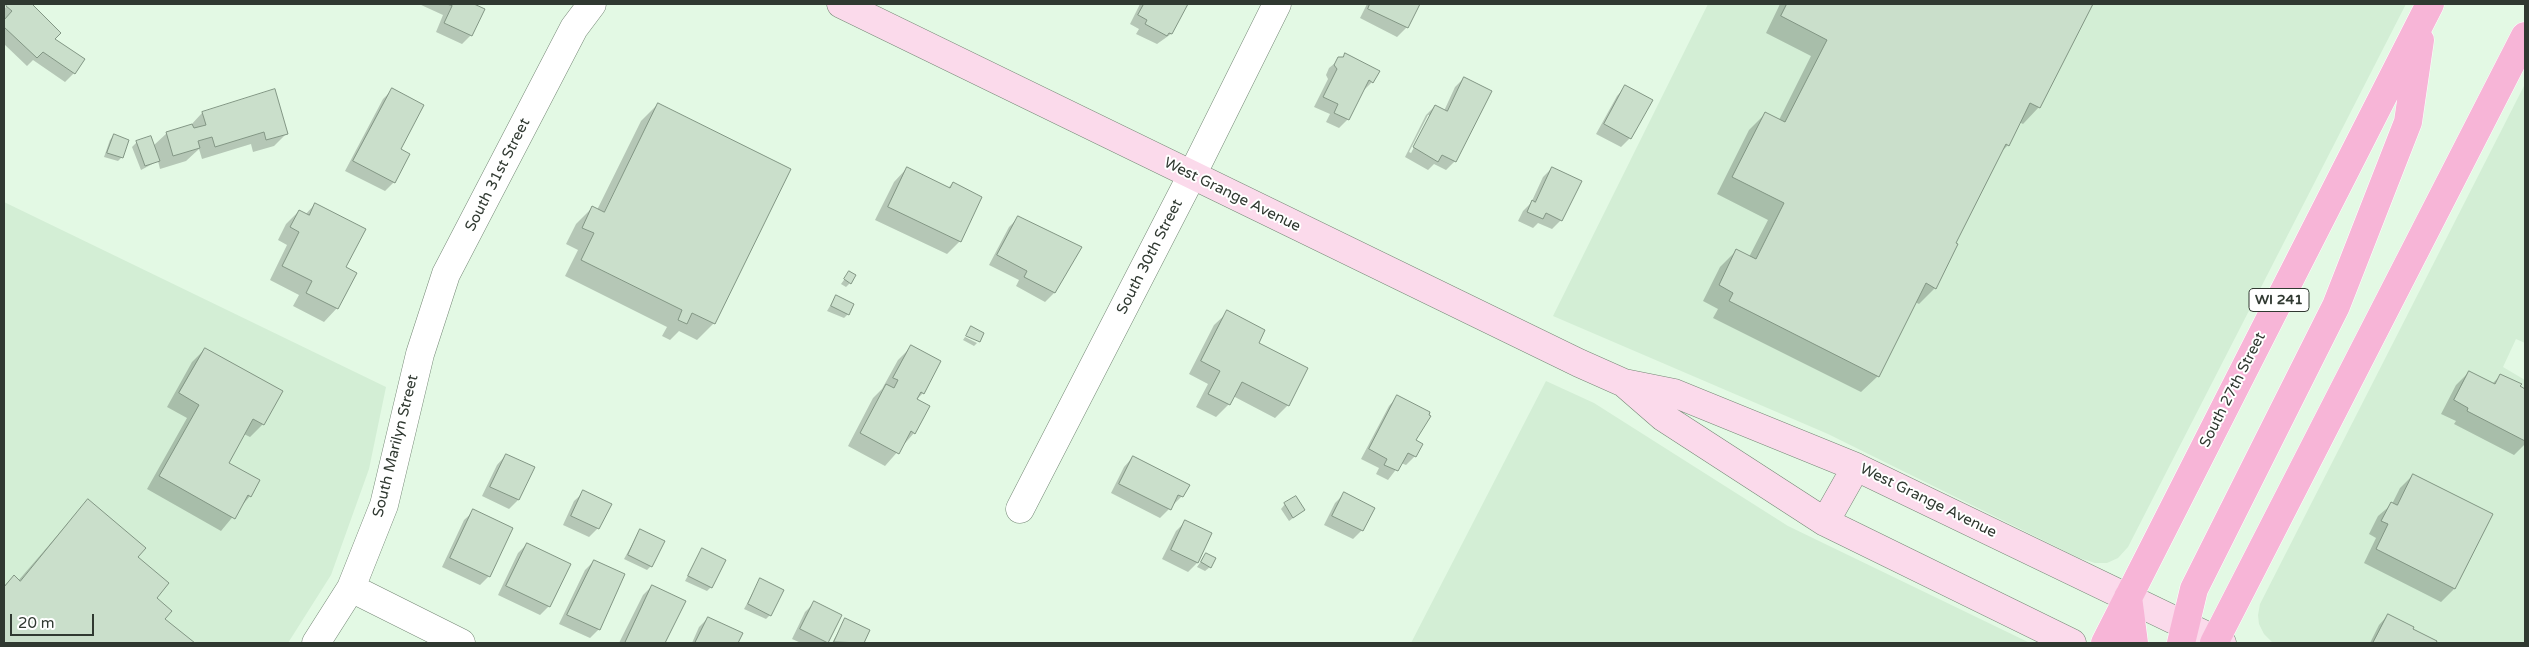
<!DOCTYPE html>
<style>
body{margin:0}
#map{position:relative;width:2529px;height:647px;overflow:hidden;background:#e3f9e4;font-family:"Varela Round",sans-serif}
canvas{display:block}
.frame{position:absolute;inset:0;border:5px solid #303931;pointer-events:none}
.scale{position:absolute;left:10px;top:614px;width:84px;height:22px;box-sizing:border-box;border:2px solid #303931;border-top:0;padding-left:6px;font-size:15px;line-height:18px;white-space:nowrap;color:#303931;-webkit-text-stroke:4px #fff;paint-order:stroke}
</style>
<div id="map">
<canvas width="2529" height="647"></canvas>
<div class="frame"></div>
<div class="scale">20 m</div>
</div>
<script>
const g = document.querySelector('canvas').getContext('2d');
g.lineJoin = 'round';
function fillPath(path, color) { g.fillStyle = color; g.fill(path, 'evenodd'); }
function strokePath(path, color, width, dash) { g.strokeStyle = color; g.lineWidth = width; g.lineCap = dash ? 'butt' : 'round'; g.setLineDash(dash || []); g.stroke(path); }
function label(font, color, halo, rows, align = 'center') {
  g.font = font + ' "Varela Round",sans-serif'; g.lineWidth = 4; g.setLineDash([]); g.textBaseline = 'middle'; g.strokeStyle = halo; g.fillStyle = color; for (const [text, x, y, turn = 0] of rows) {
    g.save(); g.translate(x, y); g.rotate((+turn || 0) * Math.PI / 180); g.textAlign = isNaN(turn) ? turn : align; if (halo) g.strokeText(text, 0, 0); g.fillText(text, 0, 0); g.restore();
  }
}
const built = new Path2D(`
 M1708 4H2406L2128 547 2118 558 2107 563H2095L2079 558 1828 434 1553 316Z
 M2525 84V343L2516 339 2503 367 2525 380V643H2273L2264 634 2259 624 2258 615 2260 604Z
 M4 202 386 387 369 469 331 575 288 643H4Z
 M1546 381 1594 403 1788 526 2030 643H1411Z`);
const shadow = new Path2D(`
 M9 4H32L31 5 74 73 65 82 33 60 27 66 4 44V9Z
 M419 4H471L484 10 471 35 462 44 436 32 443 15Z
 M1140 4H1187L1171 34 1157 44 1136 34 1139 29 1130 24Z
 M1367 4H1418L1406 28 1397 37 1360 18Z
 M1780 4H2092L2039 107 2023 124 2019 122 2008 145 2001 152 1954 244 1935 288 1919 304 1915 302 1878 376 1861 392 1713 318 1718 309 1703 301 1720 267 1737 250 1749 257 1768 220 1717 194 1749 130 1766 113 1779 120 1811 56 1766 33Z
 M1345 55 1372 82 1363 91 1348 119 1339 128 1326 122 1330 114 1314 107 1328 79 1326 75 1329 68Z
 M1464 78 1455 161 1446 170 1434 164 1428 170 1405 157 1426 115 1435 106 1444 111 1455 87ZM1428 115H1431L1411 153 1409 152Z
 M1626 86 1630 138 1621 147 1596 134 1617 96Z
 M392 90 394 182 385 191 345 171 383 99Z
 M658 104 714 323 697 340 679 331 670 340 662 336 667 327 565 276 578 250 566 244 576 224 592 208 597 210 641 121Z
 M202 113 287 133 274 146 253 152 251 144 202 159 199 149 186 161 160 169 158 161 141 170 132 147 137 142 153 146 167 133 190 126Z
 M114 135 122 157 118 161 104 157 110 140Z
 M907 168 948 188 953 183 960 241 947 254 875 220 894 182Z
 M1552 168 1561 220 1552 229 1538 223 1533 228 1518 221 1523 211 1531 203 1543 177Z
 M315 204 345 268 337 308 324 322 293 306 299 295 270 280 287 245 278 240 286 224 299 211 305 215Z
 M1018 218 1054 293 1045 302 1016 286 1019 280 989 265 1009 227Z
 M849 273 850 283 846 287 841 284Z
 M836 296 848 314 844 318 827 311Z
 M1228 312 1257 343 1288 405 1275 418 1233 396 1229 404 1216 417 1196 407 1208 384 1189 374 1214 325Z
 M965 337 977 343 974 346 963 340Z
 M911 347 923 393 916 400 914 433 885 466 848 446 873 398 882 389 898 360Z
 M205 349 263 424 250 437 244 434 227 463 250 496 221 531 147 489 187 418 167 407 192 362Z
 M2469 372 2492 384 2501 375 2525 389V444L2514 455 2454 424 2456 421 2441 414 2456 385Z
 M1398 396 1415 440V456L1406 465 1401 463 1388 480 1376 474 1379 468 1361 459 1389 406Z
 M506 455 518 500 509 509 482 496 497 465Z
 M1133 457 1182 496 1160 518 1111 493 1124 467Z
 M2413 475 2491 515 2454 589 2441 602 2364 563 2376 538 2369 534 2378 516 2392 504 2400 488Z
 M584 492 598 528 589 537 563 525 574 501Z
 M1344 494 1362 530 1353 539 1324 525 1335 503Z
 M88 500 136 558 164 620 193 643H4V586L14 577 18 581Z
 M1285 504 1304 510 1289 521 1281 509Z
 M474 511 489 576 480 585 442 567 464 520Z
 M1185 522 1211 534 1197 563 1188 572 1162 559 1176 531Z
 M640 530 651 566 647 570 624 559Z
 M527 544 549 606 540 615 498 595 518 553Z
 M702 550 711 587 707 591 685 581Z
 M1206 554 1210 567 1205 571 1197 567Z
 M594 561 599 629 590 638 559 624 585 570Z
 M760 580 770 615 766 619 744 609Z
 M652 586 684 602 663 643H619L643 595Z
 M814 603 841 616 827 643H801L792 639 805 612Z
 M2388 615 2436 642 2435 643H2370L2379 625Z
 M708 618 741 634 736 643H692L699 627Z
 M845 620 869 631 863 643H832Z`);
const building = new Path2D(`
 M8 4H34L33 5 61 33 55 39 85 59 75 74 43 52 37 58 4 27V20L12 11 6 6Z
 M447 4H474L485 9 472 36 444 23 452 6Z
 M1144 4H1188L1172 34 1169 33 1167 36 1145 24 1147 20 1138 15Z
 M1370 4H1420L1408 28 1368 9Z
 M1787 4H2093L2040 108 2030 103 2009 146 2006 144 1956 243 1958 244 1936 289 1926 283 1879 377 1729 301 1733 293 1719 285 1736 249 1756 259 1784 203 1732 177 1765 112 1785 122 1827 40 1781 16Z
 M1345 53 1380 71 1373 83 1369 80 1349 120 1334 113 1338 104 1323 97 1337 69 1334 65 1338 57H1343Z
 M1464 77 1492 91 1456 162 1442 155 1438 162 1413 147 1435 105 1447 111Z
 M1625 85 1653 100 1631 139 1604 124Z
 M392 88 424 105 401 149 410 154 395 183 353 161Z
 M275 89 288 134 266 140 264 132 215 147 212 137 198 141 200 148 173 156 166 132 192 124 194 128 206 125 202 112Z
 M658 103 791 169 715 324 692 313 687 324 678 320 682 310 581 260 594 233 582 228 592 206 604 212Z
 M114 134 129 140 123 158 107 153Z
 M151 136 160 161 145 166 136 141Z
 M907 167 950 188 953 182 982 197 961 242 888 207Z
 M1552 167 1582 181 1562 221 1546 213 1543 219 1527 212 1532 200 1535 202Z
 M315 203 366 229 346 267 357 273 338 309 306 293 312 281 282 266 299 232 290 227 299 210 309 215Z
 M1018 216 1082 247 1055 293 1024 277 1027 271 997 255Z
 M849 271 856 275 851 284 844 279Z
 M836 295 854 304 849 315 831 306Z
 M1227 310 1265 330 1259 343 1308 368 1289 406 1242 382 1230 405 1208 394 1220 371 1201 361Z
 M971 326 984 333 980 342 966 336Z
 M911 345 941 361 924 394 921 392 917 399 930 406 915 434 911 431 899 454 860 433 886 384 894 388 898 380 893 378Z
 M205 348 283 391 264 425 253 419 229 463 260 480 251 497 248 495 235 519 159 476 199 405 179 393Z
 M2469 371 2495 384 2500 374 2522 384 2520 386 2525 389V441L2467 411 2468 408 2454 400Z
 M1397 395 1430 412 1429 415 1431 416 1416 440 1423 444 1416 457 1408 453 1398 471 1384 465 1387 459 1369 449Z
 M506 454 535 467 519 500 490 487Z
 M1133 456 1190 485 1183 497 1178 495 1171 510 1119 484Z
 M2413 474 2493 514 2455 589 2376 549 2388 524 2381 521 2391 502 2397 505Z
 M583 490 612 504 599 529 571 516Z
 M1344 492 1375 508 1363 531 1332 516Z
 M1296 496 1305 510 1293 518 1284 503Z
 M88 499 146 548 138 557 169 583 157 598 172 611 165 619 195 643H4V587L14 575 20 581Z
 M473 509 513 528 490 577 450 558Z
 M1185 520 1212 533 1198 563 1171 550Z
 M640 529 665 541 652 567 628 555Z
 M527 543 571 564 550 607 506 586Z
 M702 548 726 560 712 588 688 576Z
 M1206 553 1216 558 1211 568 1201 562Z
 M594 560 625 574 600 630 567 615Z
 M760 578 784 590 771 616 748 604Z
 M652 585 686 601 665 643H625Z
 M814 601 842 615 828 643 800 629Z
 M2388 614 2414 627 2413 629 2437 641 2436 643H2373Z
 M708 617 743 633 738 643H695Z
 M845 618 870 630 864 643 834 642Z`);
const street = new Path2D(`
 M1020 509 1192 175 1277 4
 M351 588 461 643
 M316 643 351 588 384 505 420 354 446 274 574 28 592 4`);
const secondary = new Path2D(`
 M841 4 1579 363 1624 383 1674 393 1856 467 2222 643
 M1625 384 1663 417 1825 522 2072 643
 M1825 522 1856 467`);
const primary = new Path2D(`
 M2128 597 2134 643
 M2105 643 2430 4
 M2181 643 2194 589 2336 306 2408 122 2420 40
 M2214 643 2525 36`);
const shields = [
 [2279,300,60]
];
const shieldNames = [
 ["WI 241",2279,300]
];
const streetNames = [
 ["South 31st Street",498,175,-63],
 ["West Grange Avenue",1232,195,26],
 ["South 30th Street",1150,257,-63],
 ["South 27th Street",2233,390,-63],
 ["South Marilyn Street",396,446,-76],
 ["West Grange Avenue",1928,501,26]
];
fillPath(built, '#d3eed5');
fillPath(shadow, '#0003');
fillPath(building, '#cadfcb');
strokePath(building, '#829684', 1);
strokePath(street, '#748775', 29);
strokePath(secondary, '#748775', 29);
strokePath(primary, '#fff', 29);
strokePath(street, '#fff', 28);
strokePath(secondary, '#fbdaeb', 28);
strokePath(primary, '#f7b5d7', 28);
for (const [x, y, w] of shields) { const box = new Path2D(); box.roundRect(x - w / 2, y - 11.5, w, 23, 4); g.fillStyle = '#fff'; g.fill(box); strokePath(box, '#303931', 1); }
label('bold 14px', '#303931', null, shieldNames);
label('15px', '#303931', '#fff', streetNames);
</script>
